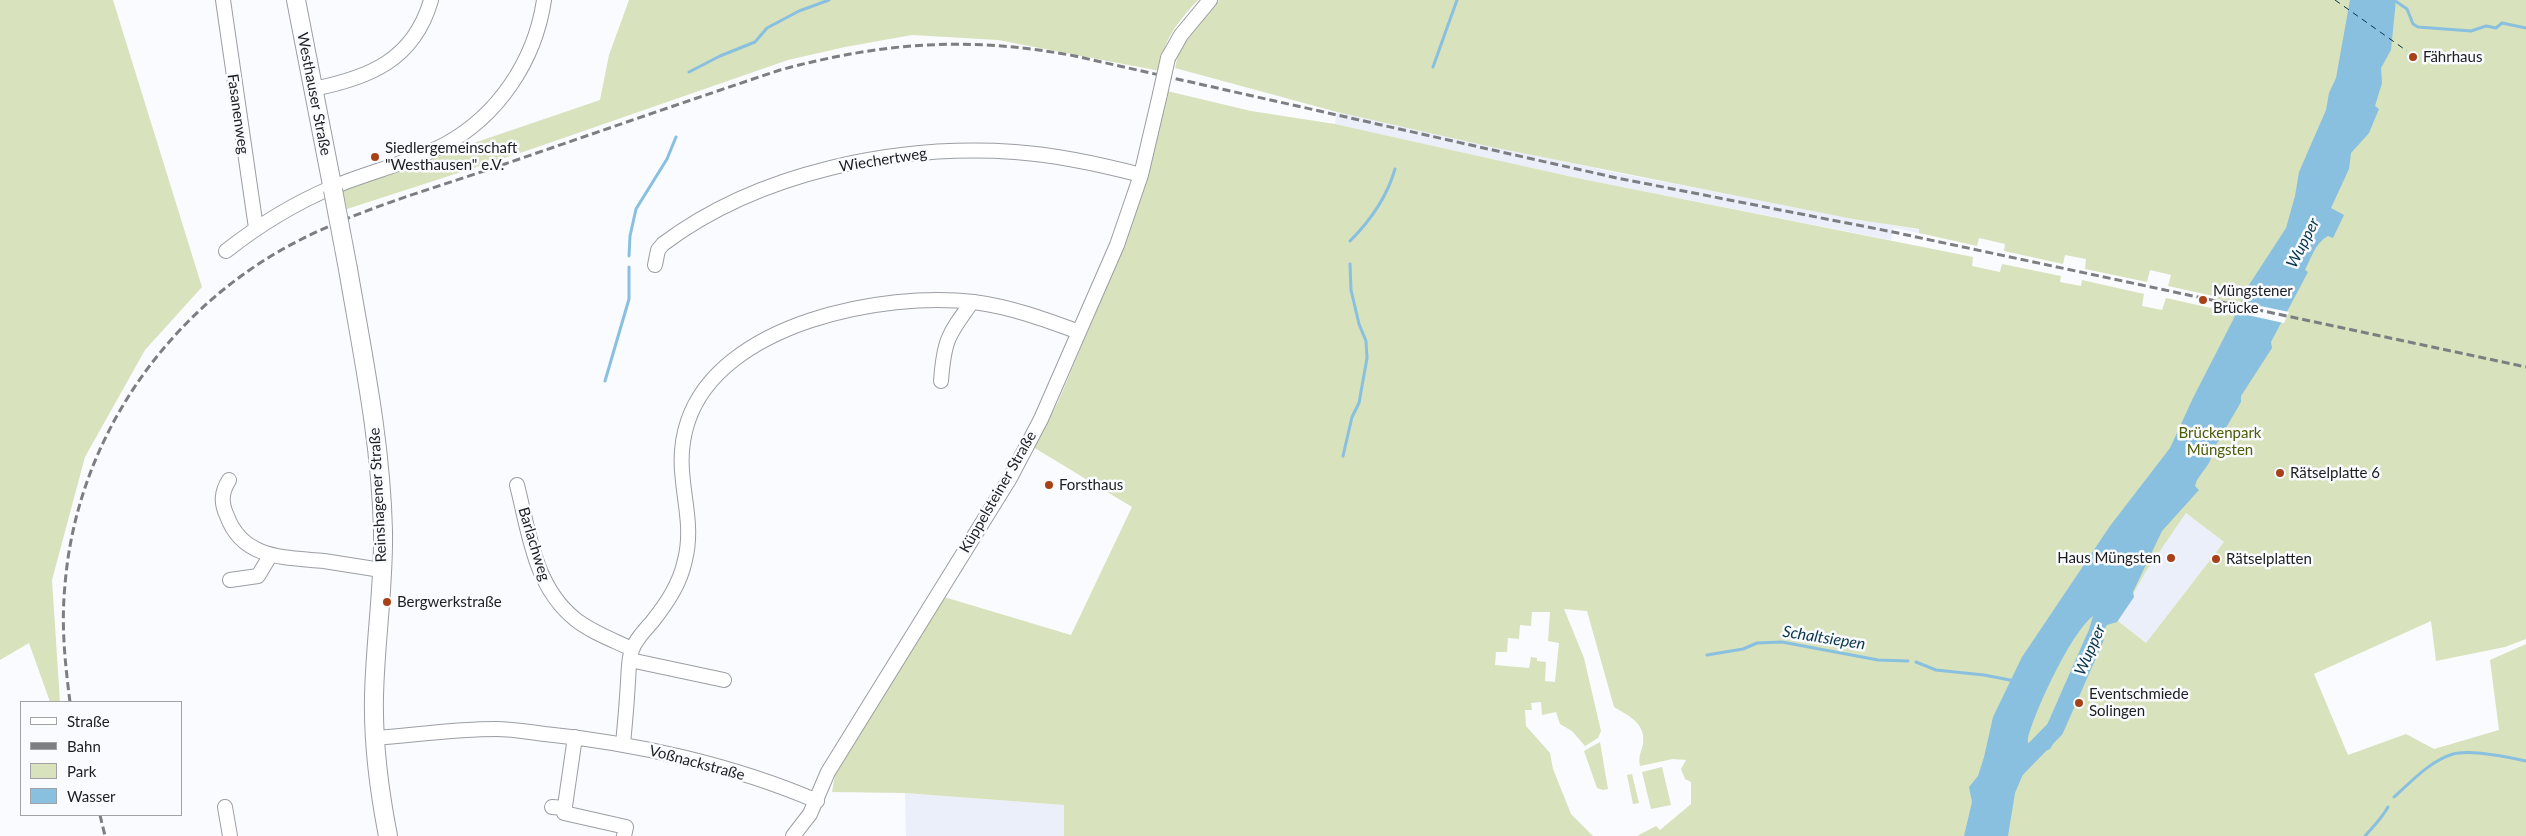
<!DOCTYPE html>
<meta charset="utf-8">
<style>
body{margin:0}
#map{position:relative;width:2526px;height:836px;overflow:hidden;background:#f9fbff;font-family:Lato,sans-serif}
canvas{display:block}
.legend{position:absolute;left:20px;top:701px;width:162px;height:115px;box-sizing:border-box;background:#f9fbff;border:1px solid #a1a2a5;margin:0;padding:6px 9px;list-style:none;font-size:15px;color:#1c1d1f}
.legend li{display:flex;align-items:center;gap:10px;height:25px}
.legend b{width:25px;border:1px solid #a1a2a5}
</style>
<div id="map">
<canvas width="2526" height="836"></canvas>
<ul class="legend">
<li><b style="height:6px;background:#fff"></b>Straße</li>
<li><b style="height:6px;background:#7d7e81"></b>Bahn</li>
<li><b style="height:14px;background:#d8e2bc"></b>Park</li>
<li><b style="height:14px;background:#89c0e0"></b>Wasser</li>
</ul>
</div>
<script>
const g = document.querySelector('canvas').getContext('2d');
g.lineJoin = 'round';
function fillPath(path, color) { g.fillStyle = color; g.fill(path, 'evenodd'); }
function strokePath(path, color, width, dash) { g.strokeStyle = color; g.lineWidth = width; g.lineCap = dash ? 'butt' : 'round'; g.setLineDash(dash || []); g.stroke(path); }
function label(font, color, halo, rows, align = 'center') {
  g.font = font + ' Lato,sans-serif'; g.lineWidth = 5; g.setLineDash([]); g.textBaseline = 'middle'; g.strokeStyle = halo; g.fillStyle = color; for (const [text, x, y, turn = 0] of rows) {
    g.save(); g.translate(x, y); g.rotate((+turn || 0) * Math.PI / 180); g.textAlign = isNaN(turn) ? turn : align; if (halo) g.strokeText(text, 0, 0); g.fillText(text, 0, 0); g.restore();
  }
}
const built = new Path2D(`
 M1337 112 1622 174 1919 230V233L1894 228 1891 240 1577 178 1335 124Z
 M2186 513 2224 542 2146 643 2118 621 2145 573Z
 M905 793 1064 805V836H906Z`);
const green = new Path2D(`
 M0 0H113L202 287 145 350 85 457 52 580 60 702H50L29 643 0 660Z
 M629 0H1198C1178 22 1162 40 1160 71L998 40 912 35 845 47 788 60 526 151 347 209 342 188 600 100 609 55Z
 M1219 0H2385L2394 10 2396 0H2526V639L2505 647 2436 661 2431 621 2314 674 2348 755 2406 734 2434 749 2499 730 2490 660 2526 644V836H1637L1656 826 1660 830 1691 804V782L1685 779 1681 769 1686 760 1673 759 1640 766C1638 756 1641 753 1643 744 1646 723 1629 716 1614 707L1587 611 1564 609 1584 658 1601 731 1598 738 1585 746 1572 731 1560 724 1556 712 1542 715 1541 702 1531 703 1532 710H1525L1526 726 1550 753 1553 769 1571 814 1593 836H1064V805L905 793 832 792 835 775 944 597 1071 635 1132 507 1033 447 1058 402 1121 253 1167 91 1251 111 1335 124 1577 178 1973 257 1972 266 2000 272 2002 264 2061 276 2060 282 2081 286 2082 280 2144 294 2142 306 2162 310 2166 298 2211 308 2218 297 2168 286 2171 275 2150 270 2147 282 2085 269 2086 259 2065 255 2063 264 2004 251 2005 244 1979 238 1977 246 1919 233V229L1853 219 1492 147 1337 112 1175 68 1180 46 1202 17ZM2186 513 2224 542 2146 643 2118 621 2145 573ZM1532 612H1550L1548 641 1559 643 1555 682 1545 681 1546 662 1537 661V658L1531 657 1529 668 1495 665 1496 652H1507L1508 638 1519 639 1520 625 1531 626Z
 M1600 742 1608 789 1603 790 1597 788 1584 751Z
 M1662 767 1671 805 1651 809 1642 772Z
 M1632 774 1639 803 1633 804 1627 775Z`);
const water = new Path2D(`
 M2350 0H2396L2391 50 2381 68 2382 83 2375 106 2379 109 2369 133 2351 153 2349 169 2331 208 2344 215 2333 238 2328 236C2316 242 2311 258 2305 270L2308 272 2271 342 2272 348 2241 396V402L2216 445 2209 463 2197 480 2195 486 2199 490 2162 531 2133 592 2134 597 2117 622 2107 625 2086 659 2081 657 2093 616C2070 634 2035 711 2028 738 2027 743 2031 749 2032 753L2015 793 2008 836H1964L1972 802 1969 787 1978 776 1984 757 1993 717 2022 657 2110 526 2170 448 2193 398 2233 320 2247 288 2286 228 2295 196 2299 172 2326 110 2329 93 2336 78Z
 M2054 720 2063 727 2050 749 2035 756 2033 745Z`);
const pier = new Path2D(`
 M2238 301 2241 302 2289 312 2284 323 2279 322 2234 312Z`);
const stream = new Path2D(`
 M2394 0 2407 9 2413 24 2418 27 2471 31 2486 26 2496 28 2502 23 2526 28
 M1433 67 1457 0
 M689 72 720 56 755 42 767 28 799 11 829 0
 M1350 241C1371 220 1387 197 1395 169
 M629 256 630 236 636 209 667 159 676 137
 M605 381 629 299V267
 M1343 456 1352 417 1359 403 1367 358 1366 341 1359 324 1351 290 1350 264
 M1707 655 1743 649 1757 643 1782 642 1878 660 1908 661
 M1916 662 1936 670 1984 675 2015 681
 M2394 797C2412 781 2430 761 2453 754 2470 749 2508 757 2526 761
 M2365 836C2373 827 2382 818 2388 807`);
const river = new Path2D(`
 M2015 770 2055 729 2095 638`);
const ferry = new Path2D(`
 M2335 0 2407 51`);
const minor = new Path2D(`
 M223 0 256 228
 M1168 58 1181 35 1210 0
 M313 89C369 78 414 60 431 0
 M226 251C259 225 295 203 333 187 369 172 409 163 444 145 498 116 535 61 544 0
 M655 265 658 250 663 244C759 172 896 144 1015 152 1058 155 1099 164 1141 175
 M941 381C944 340 948 335 972 302
 M229 480C221 493 221 503 227 516 243 560 286 557 324 561 343 564 362 567 381 570
 M517 485C529 532 534 586 575 619 591 632 613 640 632 649
 M230 580 258 576 270 556
 M630 660 724 680
 M575 737 564 813 626 827 624 836
 M375 738C415 735 456 729 496 729 512 729 529 732 545 734 635 743 733 765 817 801
 M623 744C625 723 627 702 628 681 629 671 628 660 632 650 635 640 645 630 652 622 667 603 680 584 685 560 697 512 670 474 688 421 721 323 884 291 974 302 1011 307 1044 319 1079 332
 M225 807 230 836
 M552 807 565 808
 M793 836 810 814 828 772 1010 478 1041 419 1117 245 1141 175 1160 94`);
const major = new Path2D(`
 M296 0 333 190
 M348 269C363 357 381 442 383 531 384 587 375 642 374 697 373 744 379 790 388 836`);
const rail = new Path2D(`
 M70 702C65 663 61 625 65 585 76 445 161 318 283 249 351 211 429 190 502 165 595 133 687 101 780 70 884 42 969 36 1075 56L1617 178 1893 232 2526 367
 M100 815 105 836`);
const minorBridge = new Path2D(`
 M1160 94 1168 58`);
const majorBridge = new Path2D(`
 M333 190 348 269`);
const markers = [
 [2413,57,5,"#a74117"],
 [375,157,5,"#a74117"],
 [2203,300,5,"#a74117"],
 [2280,473,5,"#a74117"],
 [1049,485,5,"#a74117"],
 [2171,558,5,"#a74117"],
 [2216,559,5,"#a74117"],
 [387,602,5,"#a74117"],
 [2079,703,5,"#a74117"]
];
const poiNames = [
 ["Fährhaus",2423,57],
 ["Siedlergemeinschaft",385,148],
 ["\"Westhausen\" e.V.",385,165],
 ["Müngstener",2213,291],
 ["Brücke",2213,308],
 ["Rätselplatte 6",2290,473],
 ["Forsthaus",1059,485],
 ["Haus Müngsten",2161,558,"right"],
 ["Rätselplatten",2226,559],
 ["Bergwerkstraße",397,602],
 ["Eventschmiede",2089,694],
 ["Solingen",2089,711]
];
const streetNames = [
 ["Westhauser Straße",314,94,79],
 ["Fasanenweg",238,114,82],
 ["Wiechertweg",883,160,-9],
 ["Küppelsteiner Straße",998,492,-60],
 ["Reinshagener Straße",378,495,-93],
 ["Barlachweg",534,544,73],
 ["Voßnackstraße",697,763,15]
];
const parkNames = [
 ["Brückenpark",2220,433],
 ["Müngsten",2220,450]
];
const waterNames = [
 ["Wupper",2303,243,-63],
 ["Schaltsiepen",1824,638,9],
 ["Wupper",2090,650,-66]
];
fillPath(built, '#eaeffa');
fillPath(green, '#d8e2bc');
fillPath(water, '#89c0e0');
fillPath(pier, '#f9fbff');
strokePath(stream, '#89c0e0', 3);
strokePath(river, '#89c0e0', 18);
strokePath(ferry, '#07364c', 1, [6, 5]);
strokePath(minor, '#9b9ea3', 16);
strokePath(major, '#9b9ea3', 20);
strokePath(minor, '#fff', 14);
strokePath(major, '#fff', 18);
strokePath(rail, '#7d7e81', 3, [8, 4]);
strokePath(minorBridge, '#9b9ea3', 16, []);
strokePath(majorBridge, '#9b9ea3', 20, []);
strokePath(minorBridge, '#fff', 14);
strokePath(majorBridge, '#fff', 18);
for (const [x, y, r, color] of markers) { const dot = new Path2D(); dot.arc(x, y, r, 0, 2 * Math.PI); g.fillStyle = color; g.fill(dot); strokePath(dot, '#f9fbff', 2); }
label('15px', '#1c1d1f', '#f9fbff', poiNames, 'left');
label('15px', '#1c1d1f', '#f9fbff', streetNames);
label('15px', '#4d5b04', '#f9fbff', parkNames);
label('italic 16px', '#07364c', '#f9fbff', waterNames);
</script>
